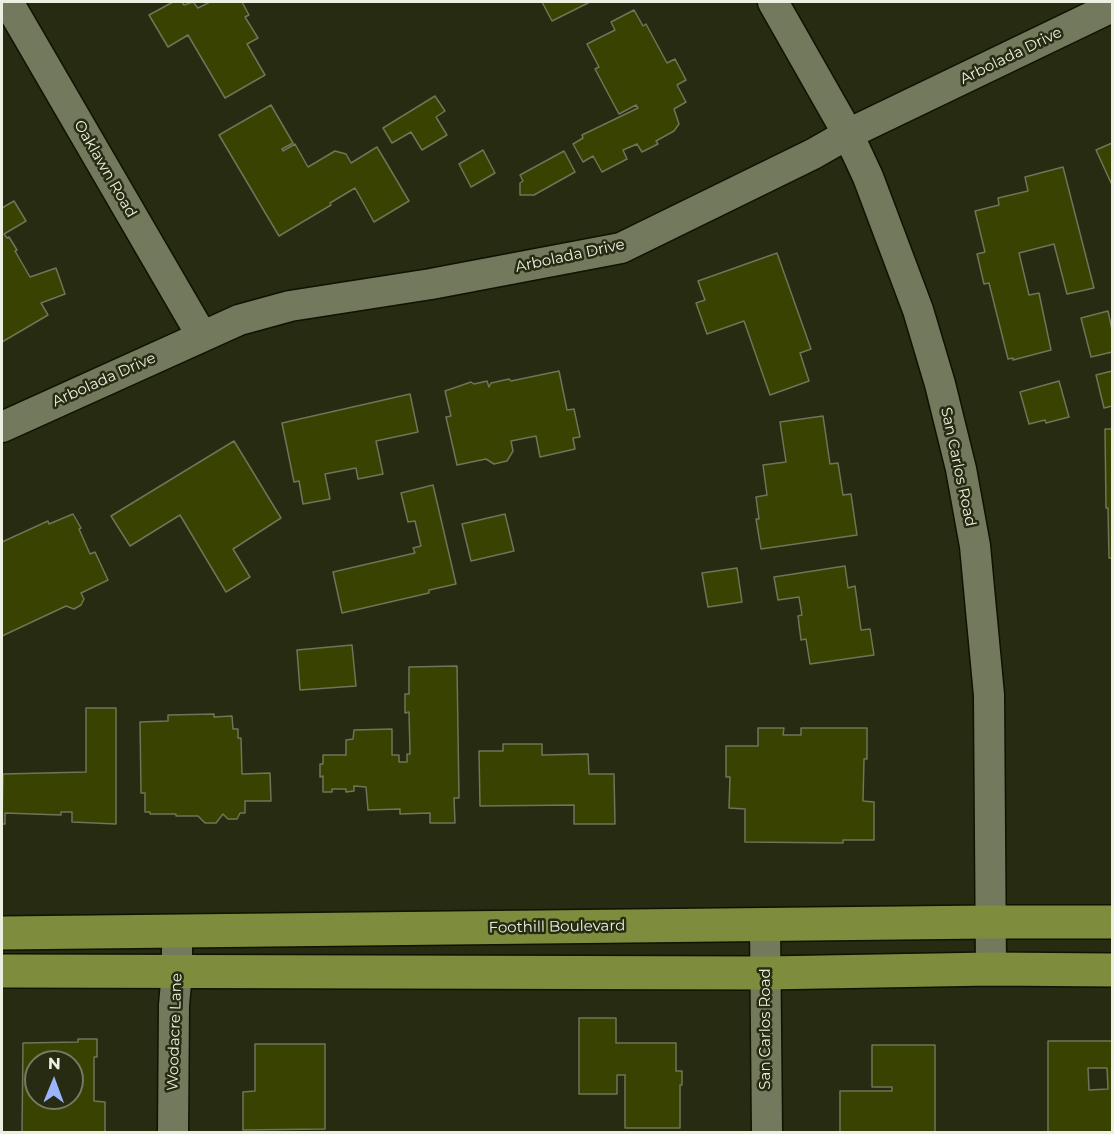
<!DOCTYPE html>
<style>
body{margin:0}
#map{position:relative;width:1114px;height:1134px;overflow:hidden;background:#262b11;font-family:Montserrat,sans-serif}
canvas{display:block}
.frame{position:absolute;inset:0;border:3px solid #ecf0e0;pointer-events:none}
.north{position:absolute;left:24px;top:1050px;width:60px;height:60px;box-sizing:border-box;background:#262b11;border:2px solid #757a64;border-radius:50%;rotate:1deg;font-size:16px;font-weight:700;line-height:24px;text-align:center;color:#ecf0e0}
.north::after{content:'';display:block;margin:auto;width:21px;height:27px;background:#9ab5fd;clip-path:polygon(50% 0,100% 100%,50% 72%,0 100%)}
</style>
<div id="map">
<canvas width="1114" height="1134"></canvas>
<div class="frame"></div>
<div class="north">N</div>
</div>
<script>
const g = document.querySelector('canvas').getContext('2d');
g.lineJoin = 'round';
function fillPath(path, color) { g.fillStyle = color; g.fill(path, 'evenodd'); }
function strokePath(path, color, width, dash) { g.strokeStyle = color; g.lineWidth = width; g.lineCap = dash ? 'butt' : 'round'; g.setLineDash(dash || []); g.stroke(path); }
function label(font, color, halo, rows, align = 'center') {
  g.font = font + ' Montserrat,sans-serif'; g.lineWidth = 5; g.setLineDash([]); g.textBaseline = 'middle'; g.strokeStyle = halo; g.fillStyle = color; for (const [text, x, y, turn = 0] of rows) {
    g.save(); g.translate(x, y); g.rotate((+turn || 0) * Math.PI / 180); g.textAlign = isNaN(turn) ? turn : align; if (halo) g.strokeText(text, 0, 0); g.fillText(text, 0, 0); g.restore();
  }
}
const building = new Path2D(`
 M173 2H182L184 5 193 2 198 8 210 2H242L249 15 245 17 258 38 247 44 265 75 225 98 188 35 168 47 149 15Z
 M542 2H590L552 21Z
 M634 10 643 26 646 24 667 63 675 59 686 80 677 85 686 102 674 109 679 124 674 131 656 141 658 144 642 152 637 144 623 150 627 159 602 172 593 156 583 162 573 144 583 138 582 135 638 108 636 105 619 114 595 69 599 67 587 44 615 30 611 22Z
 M435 96 445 111 436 117 447 135 422 150 411 132 392 143 383 128Z
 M271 105 293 143 282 149 283 151 295 144 308 167 335 151 346 154 351 163 377 147 409 201 374 222 355 188 330 203 331 205 279 236 219 135Z
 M1112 143V185L1096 150Z
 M483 150 495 173 471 187 459 164Z
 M564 151 575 172 534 195H520V183L523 181 520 175Z
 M1063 167 1094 288 1067 294 1054 244 1019 253 1029 295 1039 293 1051 350 1013 360V358L1008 359 989 283 984 284 977 254 985 252 975 211 999 205 998 198 1028 191 1025 177Z
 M14 201 26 221 4 234 7 238 9 237 17 250 15 251 30 277 56 268 65 294 41 303 48 315 2 342V208Z
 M777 253 811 349 800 353 809 381 770 395 744 321 707 334 696 303 705 300 698 281Z
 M1108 311 1112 330V352L1091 357 1081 318Z
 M559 371 567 410 574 409 580 437 573 438 575 449 540 457 536 436 511 441 513 451 507 461 494 464 486 459 457 465 446 417 451 416 445 391 471 382 474 384 487 381 489 387 491 383 509 379 511 381Z
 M1112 371V406L1104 408 1096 375Z
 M1059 381 1069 417 1046 423 1045 420 1029 424 1020 392Z
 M410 394 418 432 376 441 383 474 358 479 356 468 325 474 330 499 303 504 299 481 294 482 282 423Z
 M823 416 830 464 838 463 843 495 851 494 857 535 761 549 756 519H759L756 497 767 495 763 465 786 462 780 422Z
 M1105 429H1112V558H1109L1108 508H1106Z
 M234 441 281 518 233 549 250 577 226 592 180 515 130 546 111 516Z
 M433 485 456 584 429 590V593L342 613 333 572 415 553 413 548 421 546 415 521 408 522 401 493Z
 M73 514 81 528 79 529 90 554 95 552 108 580 81 593 84 599 81 605 74 609 66 606 2 636V542L48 521 49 524Z
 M505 514 514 551 471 561 462 524Z
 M845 566 848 588 855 586 861 630 870 629 874 655 810 664 806 639 801 640 798 616 802 615 799 597 778 600 774 577Z
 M737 568 742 602 708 607 702 573Z
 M352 645 356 686 300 690 297 650Z
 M457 666 459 798H454L455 823H430V813L400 814V809L368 810 366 787 354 786V791L346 792V789H332V792H323V776L320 777V764H323V755H346V740L353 739 354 730 392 729V755H399V762H407V754H410L409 712 405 713V694H409V667Z
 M86 708H116V824L72 822V812H61V815L5 813V824H2L3 774 86 772Z
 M214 714V717L232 716 233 729H238V738H241L242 774 270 773 271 801H245V813H240L237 819H228L223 814 216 823H205L198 816H176V814H150V812H145V793H141L140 722 168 721V715Z
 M758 728H784L783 735H801V728H867V759H864L863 801 874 802V840H843V843L745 842V809L729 808 730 777H726V746H758Z
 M503 744H542V755L588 754 589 774H614L615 824H574V805L480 806 479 751H503Z
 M579 1018H616V1043H676V1071H682V1085H680V1128H625V1075H617V1094H579Z
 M78 1039H97V1057H94V1101L105 1102V1132H22L23 1043 78 1042ZM36 1062H72V1098H36Z
 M1048 1041H1112V1132H1048ZM1088 1068H1107L1108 1089 1089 1090Z
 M255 1044H325V1129L243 1130V1092L255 1091Z
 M872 1045H935V1132H840V1091H892V1087H872Z`);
const street = new Path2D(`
 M8 2 202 336
 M773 2 848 134 868 177 918 310 940 384 961 469 975 546 989 695 991 969
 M2 427 239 320 290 306 431 284 621 248 813 154 848 134 1112 7
 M765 925 767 1132
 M173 1132 174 1005 177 972V931`);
const primary = new Path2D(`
 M2 933 989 922H1112
 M2 971 766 973 991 969 1112 970`);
const streetNames = [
 ["Arbolada Drive",1011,56,-26],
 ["Oaklawn Road",105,169,60],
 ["Arbolada Drive",570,256,-12],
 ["Arbolada Drive",104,380,-24],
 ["San Carlos Road",958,467,78],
 ["Foothill Boulevard",557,927,-1],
 ["San Carlos Road",766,1029,-90],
 ["Woodacre Lane",175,1032,-88]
];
fillPath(building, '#394201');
strokePath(building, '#6e7558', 1.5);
strokePath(street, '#0f1300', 33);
strokePath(primary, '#0f1300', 36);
strokePath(street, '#73795d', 30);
strokePath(primary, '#7e8c3d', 33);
label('15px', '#ecf0e0', '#262b11', streetNames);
</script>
